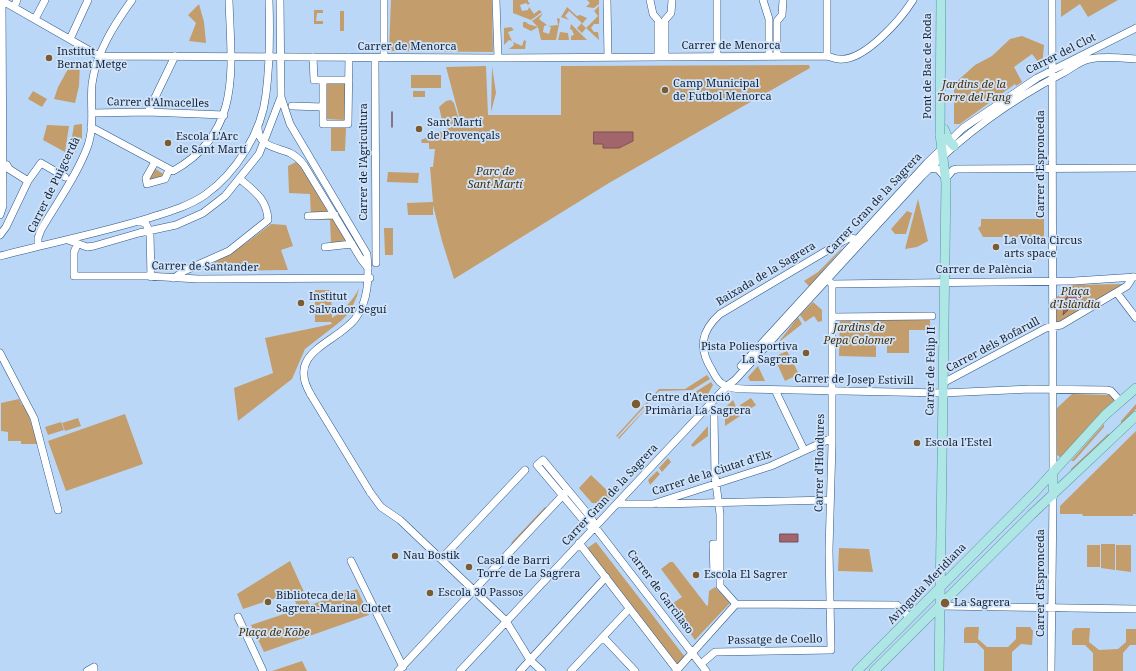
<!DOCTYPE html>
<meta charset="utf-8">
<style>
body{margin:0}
canvas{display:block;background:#bbd7f7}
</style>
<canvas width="1136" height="671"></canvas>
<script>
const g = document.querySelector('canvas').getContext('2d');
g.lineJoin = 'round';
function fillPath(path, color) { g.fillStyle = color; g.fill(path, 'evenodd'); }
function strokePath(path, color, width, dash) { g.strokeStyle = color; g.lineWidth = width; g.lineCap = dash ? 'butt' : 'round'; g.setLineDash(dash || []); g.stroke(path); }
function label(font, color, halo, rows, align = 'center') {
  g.font = font + ' "Noto Serif",serif'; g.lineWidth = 3.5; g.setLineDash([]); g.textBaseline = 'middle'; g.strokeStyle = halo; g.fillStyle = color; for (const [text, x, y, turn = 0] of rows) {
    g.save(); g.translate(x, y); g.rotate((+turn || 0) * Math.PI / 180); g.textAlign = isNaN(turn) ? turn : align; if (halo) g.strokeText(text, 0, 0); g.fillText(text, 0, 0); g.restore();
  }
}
const green = new Path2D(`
 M391 0H492L493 52 389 51Z
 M513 0H528V2L530 3 528 5 526 3 520 5 522 11 528 10 529 7 534 14 539 10 542 12 531 20 513 13Z
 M587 0H599V4L594 8 586 7 590 3Z
 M1061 0H1118L1088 17 1080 4 1061 17Z
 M199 4 204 22 206 43 189 41 196 23 188 15Z
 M599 6V24H594L591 28 594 32H598L599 40 586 28 582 33 577 28 582 23 569 11 565 16 569 20 561 17 567 7 577 16 580 15 587 18 582 24 586 28 598 16 594 11Z
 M314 10H323V13H317L316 21H323V24H314Z
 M340 11H344V31H340Z
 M543 13 539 19 547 25 544 26 543 32 549 34 551 27 548 26 558 25 557 18 560 19 556 40H541L538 27 531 31 523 27V22H526L528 24 538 27 532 21Z
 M571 24 587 40H571V36L574 35 572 30 570 29Z
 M511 27 514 30 508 32 512 41 509 40 504 45V28Z
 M560 32 568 33 569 40H558Z
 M1022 36 1044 45 1042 67 1032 54 1014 67 1022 82 1016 86 1015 84 960 124H954V84L975 65 992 56 1010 39Z
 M524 40 526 41 525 49H509L514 45 513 42 522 46Z
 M73 60 80 62 79 86 75 103 54 99 58 87Z
 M809 65 810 68 609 183 454 279 442 241 433 205V215H408L407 203 433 202 430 167H433L435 149H429V143H422L421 140 461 123 446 67 486 66 488 115H561V66Z
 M492 66 496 93 491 112 492 68Z
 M411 75H441V88H411Z
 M325 83H345V120L325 119Z
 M33 91 47 99 42 107 28 99Z
 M413 91H425V97H413Z
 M451 100 454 103 459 120 454 125 449 126 442 120 439 107 446 101Z
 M82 124V138L73 157 69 155 74 125Z
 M47 125 69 126 65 152 43 140Z
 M331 128H346L345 151H331Z
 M296 162 300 164 350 244H331L330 220 311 219 310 194 289 193 288 166Z
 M154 168 165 175 163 178 150 182 147 180Z
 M388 172 419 173 418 183 387 182Z
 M918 199 928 241 917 247 905 249Z
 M907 211 912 213 906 234H895L891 229Z
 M981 219H1044V237H983L978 228 981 226Z
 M271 224 286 225 293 246 281 250 288 270 206 271 204 267C230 256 249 241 271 224Z
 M384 228H393V255H385Z
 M841 249H842L809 286 804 281 818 272Z
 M1126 284 1056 324V298L1069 285Z
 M359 288 357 296 350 312 341 321 305 349 292 379 238 421 234 388 273 373 265 338 332 324 331 322H315V290H331L332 318C342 311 354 300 359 288Z
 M813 302 822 310V321L818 322 814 316 805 322 800 315Z
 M930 313V330H909V353H887V338L876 346V357L839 356 840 314Z
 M798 317 802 324 778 343Z
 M787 351 799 374 785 381 774 357Z
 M758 366 765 381H750L748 377Z
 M707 375 710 379 692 390 659 391 617 437 616 436 659 389H685Z
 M711 382 713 385 708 394H692Z
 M1072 394 1111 395 1115 400 1063 457H1060L1057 455 1056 409Z
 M751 398 756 405 744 413 740 405Z
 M19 399 22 405 25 404 38 444H21V441H8V432L1 431V403Z
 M733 400 740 416 725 426V408Z
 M653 401 619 439 618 438Z
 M1136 404V409L1121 424V421Z
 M125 414 143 464 66 491 48 441Z
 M78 418 81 426 65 431 62 423Z
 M61 422 64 430 48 435 45 427Z
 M1104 424V427L1074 461H1071Z
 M708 426V436L693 447 691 445Z
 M1136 431V514H1133V516H1083L1082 514H1060V506Z
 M1108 434H1111L1071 471V469Z
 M668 458 671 462 662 472 659 468Z
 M657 471 660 474 650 485 648 480Z
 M591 475 613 496 607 503H592L579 488Z
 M545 507 547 508 513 545 511 543Z
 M596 542 685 657 675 666 586 549Z
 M1101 544H1115V570L1101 568Z
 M1087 545H1100V567H1087Z
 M1116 545H1131V572L1116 570Z
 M839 548 869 549 873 572 838 571Z
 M290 561 310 605 357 589 369 615 264 652 251 625 299 609 291 593 243 609 237 594Z
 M670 562H673L707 606 708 605 709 591 715 587 730 603 695 640 670 605 682 597 661 569Z
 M966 627H979L978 639 987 647H1008L1016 639V627H1030L1033 631 1032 645 1021 644 1012 652V671H984V650L977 643H964V629Z
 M1075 628H1090L1089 642 1099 650 1118 649 1126 642V629H1136V645H1130L1123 653V671H1093V653L1085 645H1072V631Z
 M302 661 307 671H272Z`);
const water = new Path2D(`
 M594 132H633V141L619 148H603V144H594Z
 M1073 287 1082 296 1063 315 1066 298 1069 295 1068 292Z
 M780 534H798V542H780Z`);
const stream = new Path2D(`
 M392 112V127`);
const minor = new Path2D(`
 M1 0 99 56 498 58 827 56C831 57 835 59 839 59 864 62 901 19 913 0
 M496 0 498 58
 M607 0 608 58
 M650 0 653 14 658 20V57
 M763 0 769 19V57
 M1052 0 1053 472
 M14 7 17 0
 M35 19 45 0
 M70 39 88 0
 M827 56V0
 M313 57 314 80H349
 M665 57V20L671 13 672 0
 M717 57V0
 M777 57V21L782 15 783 0
 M384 58V0
 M375 61 376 263
 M323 80V124H348L349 57
 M281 97 290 124 367 254C369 276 369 301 355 319 335 344 285 352 311 395
 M292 106 323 107
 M148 112 175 56
 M92 113 148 112 224 115
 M91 127 173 171C243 132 231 68 229 0
 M258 127C258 147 276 147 290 153 296 156 300 160 304 165L361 259 368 268
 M155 162 146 178 147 184 165 179 169 170
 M7 165 9 169 28 181 41 163 65 177
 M929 168 938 169 946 178 953 170 957 169 1136 168
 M0 215 3 206 2 1
 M308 216 335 215
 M140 221 146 224 150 233 151 277
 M0 235 6 227 28 181
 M856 239 849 238 843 241 720 314C701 331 698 348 712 370 714 374 717 380 721 383 727 388 737 389 745 389L943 393 1031 389 1107 390 1111 391 1120 401
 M68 240 87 247 94 246 139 233 176 225 203 213 225 196 259 154 281 97 280 0
 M78 243 74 252V276H147L198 279 370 278
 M38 246V238L41 230C56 204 76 177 87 148 95 128 90 105 92 84 96 53 114 25 132 0
 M325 247 352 244
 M0 256C50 243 100 233 149 218 168 212 189 206 205 195 236 173 262 132 266 94 270 63 270 31 269 0
 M174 278 184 271 229 251 268 220C267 199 254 191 240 179
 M832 284 1074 281 1136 277
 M1117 293 1136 318
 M832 317 932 316
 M0 353 34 418 58 510
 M741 366 927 163 963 128 1037 78 1136 28
 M943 383 1046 328 1061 325 1127 286 1133 277
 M775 390 804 450
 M714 414 715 476 720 514V586L736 604
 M370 492 381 507 400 520 506 621 530 660 542 671
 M617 504H653L771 466 832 438
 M659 504 830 500
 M595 527H591L584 521 537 465 543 460 592 519 595 527 706 671
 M579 543 677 670
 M713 544H717V575H714Z
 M445 555 525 470
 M351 561 403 667
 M940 606 1136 609
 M238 617 263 671
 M603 637 635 671
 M701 664 715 652 831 650 829 550 832 444V284L824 276
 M87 671 94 667V671
 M398 671 565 493
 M460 671 727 386 735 380 922 176C964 134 1011 100 1063 73 1072 68 1081 60 1090 59 1105 56 1121 58 1136 59
 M520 671 606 577
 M571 671 629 609
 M676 671 736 604 897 605 910 618
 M1051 671 1053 495`);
const major = new Path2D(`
 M944 129 949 141 954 146
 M1053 495V472
 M857 671 1035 492 1105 415 1136 388
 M874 671 1031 515 1136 416
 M939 671 946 183 940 134`);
const minorBridge = new Path2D(`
 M311 395 370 492`);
const majorBridge = new Path2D(`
 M940 134 941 0`);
const markers = [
 [49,58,4,"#7b5c31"],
 [665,90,4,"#7b5c31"],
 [419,129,4,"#7b5c31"],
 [168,143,4,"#7b5c31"],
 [996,247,4,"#7b5c31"],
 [301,303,4,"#7b5c31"],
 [806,353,4,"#7b5c31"],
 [636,404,5,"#7b5c31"],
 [917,443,4,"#7b5c31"],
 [395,556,4,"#7b5c31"],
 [469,567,4,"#7b5c31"],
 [696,575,4,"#7b5c31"],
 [430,593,4,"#7b5c31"],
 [268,602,4,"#7b5c31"],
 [945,603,5,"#7b5c31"]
];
const streetNames = [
 ["Carrer de Menorca",731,46],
 ["Carrer de Menorca",407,47],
 ["Carrer del Clot",1061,54,-27],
 ["Pont de Bac de Roda",928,66,-90],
 ["Carrer d'Almacelles",158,103,1],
 ["Carrer de l'Agricultura",364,162,-90],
 ["Carrer d'Espronceda",1041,164,-90],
 ["Carrer de Puigcerdà",54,185,-64],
 ["Carrer Gran de la Sagrera",874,204,-47],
 ["Carrer de Santander",205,267,1],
 ["Carrer de Palència",984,270],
 ["Baixada de la Sagrera",766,274,-31],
 ["Carrer dels Bofarull",993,345,-28],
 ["Carrer de Felip II",931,371,-89],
 ["Carrer de Josep Estivill",854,380,1],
 ["Carrer d'Hondures",820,463,-89],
 ["Carrer de la Ciutat d'Elx",712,473,-18],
 ["Carrer Gran de la Sagrera",610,495,-47],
 ["Carrer d'Espronceda",1041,583,-90],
 ["Avinguda Meridiana",927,584,-46],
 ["Carrer de Garcilaso",660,592,53],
 ["Passatge de Coello",775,640,-1]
];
const poiNames = [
 ["Institut",57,52],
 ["Bernat Metge",57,65],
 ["Camp Municipal",673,84],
 ["de Futbol Menorca",673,97],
 ["Sant Martí",427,123],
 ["de Provençals",427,136],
 ["Escola L'Arc",176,137],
 ["de Sant Martí",176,150],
 ["La Volta Circus",1004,241],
 ["arts space",1004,254],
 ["Institut",309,297],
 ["Salvador Seguí",309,310],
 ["Pista Poliesportiva",798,347,"right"],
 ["La Sagrera",798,360,"right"],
 ["Centre d'Atenció",645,398],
 ["Primària La Sagrera",645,411],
 ["Escola l'Estel",925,443],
 ["Nau Bostik",403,556],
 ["Casal de Barri",477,561],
 ["Torre de La Sagrera",477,574],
 ["Escola El Sagrer",704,575],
 ["Escola 30 Passos",438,593],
 ["Biblioteca de la",276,596],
 ["Sagrera-Marina Clotet",276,609],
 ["La Sagrera",954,603]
];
const parkNames = [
 ["Jardins de la",974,85],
 ["Torre del Fang",974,98],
 ["Parc de",495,172],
 ["Sant Martí",495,185],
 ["Plaça",1075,292],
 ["d'Islàndia",1075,305],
 ["Jardins de",859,328],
 ["Pepa Colomer",859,341],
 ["Plaça de Kõbe",274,633]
];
fillPath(green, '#c39d6c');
fillPath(water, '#a3656c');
strokePath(water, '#78515c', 1);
strokePath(stream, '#78515c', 1.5);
strokePath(minor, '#2d5786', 8);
strokePath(major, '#53979d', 10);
strokePath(minor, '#fff', 7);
strokePath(major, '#ade6e5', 9);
strokePath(minorBridge, '#2d5786', 8, []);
strokePath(majorBridge, '#53979d', 10, []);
strokePath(minorBridge, '#fff', 7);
strokePath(majorBridge, '#ade6e5', 9);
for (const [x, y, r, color] of markers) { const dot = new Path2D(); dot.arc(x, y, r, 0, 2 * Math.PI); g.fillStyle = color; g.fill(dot); strokePath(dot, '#d0e3f9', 1.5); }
label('11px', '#122338', '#d0e3f9', streetNames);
label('11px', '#122338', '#d0e3f9', poiNames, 'left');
label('italic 11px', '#4a3006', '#d0e3f9', parkNames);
</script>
